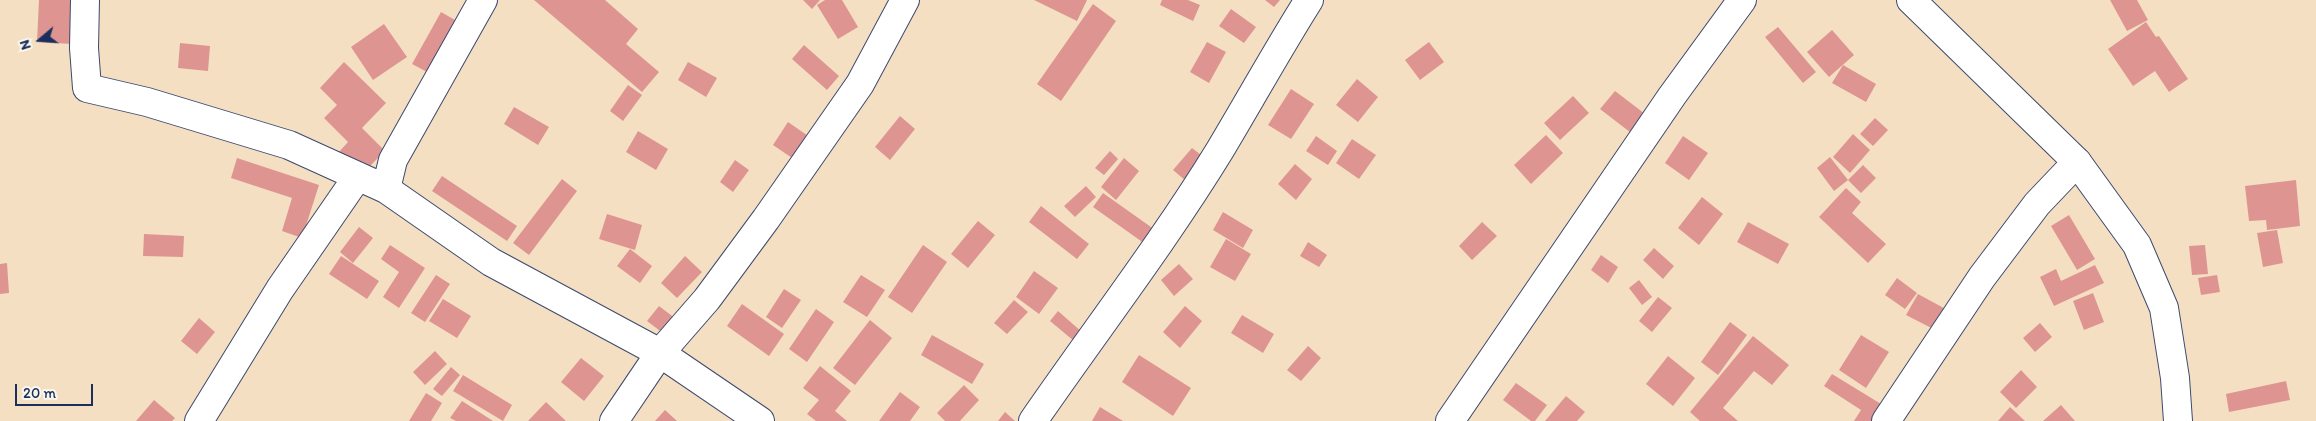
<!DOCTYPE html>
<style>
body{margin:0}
#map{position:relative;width:2316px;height:421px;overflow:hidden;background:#f4dfc3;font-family:Itim,sans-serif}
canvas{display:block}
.north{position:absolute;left:15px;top:15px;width:50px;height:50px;-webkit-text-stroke:4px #fbf7ec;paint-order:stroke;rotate:252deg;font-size:14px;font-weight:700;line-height:20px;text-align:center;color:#1b2f5e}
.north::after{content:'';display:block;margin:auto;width:18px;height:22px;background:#1b2f5e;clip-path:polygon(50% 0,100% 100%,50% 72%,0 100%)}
.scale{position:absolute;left:15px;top:384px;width:78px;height:22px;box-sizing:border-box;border:2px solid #1b2f5e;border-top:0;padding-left:6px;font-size:15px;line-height:18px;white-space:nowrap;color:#1b2f5e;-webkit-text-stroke:4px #fbf7ec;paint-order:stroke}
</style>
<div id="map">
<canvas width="2316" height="421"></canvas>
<div class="north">N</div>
<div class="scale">20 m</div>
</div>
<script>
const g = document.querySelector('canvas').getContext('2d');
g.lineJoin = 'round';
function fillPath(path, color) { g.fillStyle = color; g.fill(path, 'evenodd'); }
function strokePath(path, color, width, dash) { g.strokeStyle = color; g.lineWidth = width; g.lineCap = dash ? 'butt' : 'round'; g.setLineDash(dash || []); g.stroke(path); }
const building = new Path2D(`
 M39 0H75L72 44 37 42Z
 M534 0H605L638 29 626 44 659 72 642 92Z
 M803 0H820L812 9Z
 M825 0H842L858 27 838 39 817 5Z
 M1034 0H1087L1077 21Z
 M1162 0H1188L1200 5 1193 21 1160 5Z
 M1265 0H1280L1274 7Z
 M2110 0H2137L2148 20 2127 31Z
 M1093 4 1116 21 1061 101 1037 84Z
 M1231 9 1256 27 1244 43 1219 26Z
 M441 12 455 20 427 72 412 64Z
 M2146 22 2156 37 2159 36 2188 79 2169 92 2155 71 2133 86 2108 49Z
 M384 24 407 57 373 80 351 47Z
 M1778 27 1816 72 1803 83 1765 37Z
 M1832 30 1854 55 1829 77 1807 52Z
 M1207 42 1226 52 1209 83 1190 72Z
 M1429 42 1444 62 1420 80 1405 60Z
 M180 43 210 46 208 71 178 68Z
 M804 45 839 76 827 90 792 59Z
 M344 62 386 103 362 128 385 151 361 175 338 153 348 142 324 118 337 105 320 88Z
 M688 62 717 78 706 97 678 80Z
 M1843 65 1876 84 1866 102 1832 83Z
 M1357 79 1378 97 1358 122 1336 105Z
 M628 85 642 95 623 121 610 111Z
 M1291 89 1314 104 1291 139 1268 125Z
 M1615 91 1649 117 1635 136 1600 109Z
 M1573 96 1589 113 1560 140 1544 123Z
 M514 107 549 127 538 145 504 124Z
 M900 116 915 129 890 160 875 147Z
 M1875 118 1888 130 1873 146 1860 134Z
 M788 122 814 140 798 162 773 145Z
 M638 131 668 149 656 170 626 152Z
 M1853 134 1870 150 1850 173 1833 157Z
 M1546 135 1563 153 1531 184 1514 165Z
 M1316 136 1337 151 1328 165 1306 151Z
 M1683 136 1708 153 1689 180 1665 163Z
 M1352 139 1376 155 1359 179 1336 163Z
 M1192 148 1205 158 1186 181 1173 170Z
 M1110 151 1118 159 1104 175 1095 168Z
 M1830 157 1848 180 1834 191 1817 168Z
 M237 158 319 185 302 238 282 231 292 198 231 178Z
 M1124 158 1139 171 1116 200 1101 187Z
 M735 160 749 170 733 192 720 182Z
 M1295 164 1312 179 1296 200 1278 184Z
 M1863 165 1876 178 1861 193 1848 180Z
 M442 176 517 226 507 241 432 191Z
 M562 179 577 191 529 255 513 243Z
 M2296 180 2300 226 2267 230 2266 220 2249 221 2245 186Z
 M1086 186 1096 197 1075 217 1064 206Z
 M1846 188 1861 202 1852 213 1886 244 1868 263 1819 217Z
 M1103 193 1158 232 1148 246 1093 207Z
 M1702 197 1723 214 1699 245 1678 228Z
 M1041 206 1089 244 1077 259 1029 222Z
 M1223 212 1253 230 1243 248 1213 230Z
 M607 214 642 225 635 250 599 239Z
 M2069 215 2095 259 2077 270 2051 226Z
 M978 221 995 235 968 268 951 254Z
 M1482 222 1497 236 1472 260 1459 246Z
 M1748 222 1789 244 1778 264 1737 242Z
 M359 227 373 238 353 263 340 252Z
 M2277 230 2283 263 2263 267 2257 233Z
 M144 234 184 236 183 257 143 256Z
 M1226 239 1251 254 1235 281 1210 267Z
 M1308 242 1327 255 1319 267 1300 256Z
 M390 245 425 268 399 308 383 297 399 272 381 259Z
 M923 245 947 262 912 313 888 297Z
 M2205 245 2208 274 2192 275 2189 246Z
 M1654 248 1674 266 1663 279 1643 260Z
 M630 249 652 266 640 283 617 266Z
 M1601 255 1618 267 1608 283 1591 270Z
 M341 256 379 281 367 299 329 274Z
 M685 256 702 272 677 298 661 283Z
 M7 263 9 293 0 294V264Z
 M1179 264 1193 279 1174 296 1161 280Z
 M2095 265 2104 283 2054 306 2040 277 2056 269 2061 281Z
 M1034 271 1058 288 1039 314 1016 297Z
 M436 275 450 284 425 322 411 313Z
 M861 275 885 290 867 317 843 302Z
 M2217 275 2220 292 2201 295 2198 278Z
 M1897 278 1917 293 1905 309 1885 295Z
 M1639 280 1652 297 1642 305 1629 288Z
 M784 289 801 300 782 328 766 317Z
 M2093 293 2104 322 2084 330 2073 301Z
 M1918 294 1953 313 1943 334 1906 315Z
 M1658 297 1672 308 1652 332 1639 321Z
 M443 299 471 316 457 338 429 321Z
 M1014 300 1028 312 1007 334 994 323Z
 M742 304 784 334 769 356 727 326Z
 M659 306 680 322 668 337 647 321Z
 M1185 306 1202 321 1180 348 1163 332Z
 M816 309 834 322 807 362 789 349Z
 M1058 311 1082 332 1074 341 1050 321Z
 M1242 315 1274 334 1263 353 1231 333Z
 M199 318 215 332 197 354 181 341Z
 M870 320 892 338 855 385 833 368Z
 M1730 322 1747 335 1718 375 1701 362Z
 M2040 323 2052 337 2035 352 2023 338Z
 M932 335 984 364 972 384 921 355Z
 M1861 335 1889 352 1866 388 1839 370Z
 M1753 336 1789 365 1772 385 1754 371 1723 408 1738 421H1700L1690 412Z
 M1308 346 1321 358 1301 381 1287 370Z
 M435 351 447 364 425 385 413 372Z
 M1139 355 1191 388 1173 416 1122 382Z
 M1668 356 1695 378 1673 406 1646 384Z
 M581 358 604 376 584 401 561 382Z
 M820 366 851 391 835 411 847 421H816L807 414 819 400 803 388Z
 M451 367 460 375 442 396 433 389Z
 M2021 370 2037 387 2016 408 2000 392Z
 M1832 374 1886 407 1878 421H1854L1861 410 1824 386Z
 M463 375 512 405 503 421 453 391Z
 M2286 381 2290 400 2229 412 2226 394Z
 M1516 383 1547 405 1535 421H1531L1503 400Z
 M964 385 979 400 960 421H945L937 413Z
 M900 392 920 407 910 421H879Z
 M426 393 442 403 431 421H409Z
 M1566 396 1585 412 1577 421H1545Z
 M154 400 175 418 172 421H136Z
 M462 401 493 421H456L450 418Z
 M546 402 566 421H528Z
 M2061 405 2075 421H2043Z
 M1100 407 1123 421H1092Z
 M2010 407 2025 421H1998Z
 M665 410 677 421H655Z
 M1005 412 1015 421H998Z`);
const minor = new Path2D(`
 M85 0 84 48 87 88 147 102 289 145 386 189
 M483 0 393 160 386 189 491 262 660 353 760 421
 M199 421 280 289 358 176
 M614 421 660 353 707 299 766 219 860 84 905 0
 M1033 421C1095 331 1163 243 1220 150 1250 100 1278 49 1309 0
 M1450 421 1672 96 1742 0
 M1886 421 1982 277 2037 204 2077 162`);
const tertiary = new Path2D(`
 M1911 0 2077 162 2137 245 2164 308 2175 378 2178 421`);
fillPath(building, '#de9591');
strokePath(minor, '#3c496d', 30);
strokePath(tertiary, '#3c496d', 30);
strokePath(minor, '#fff', 28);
strokePath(tertiary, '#fff', 28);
</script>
